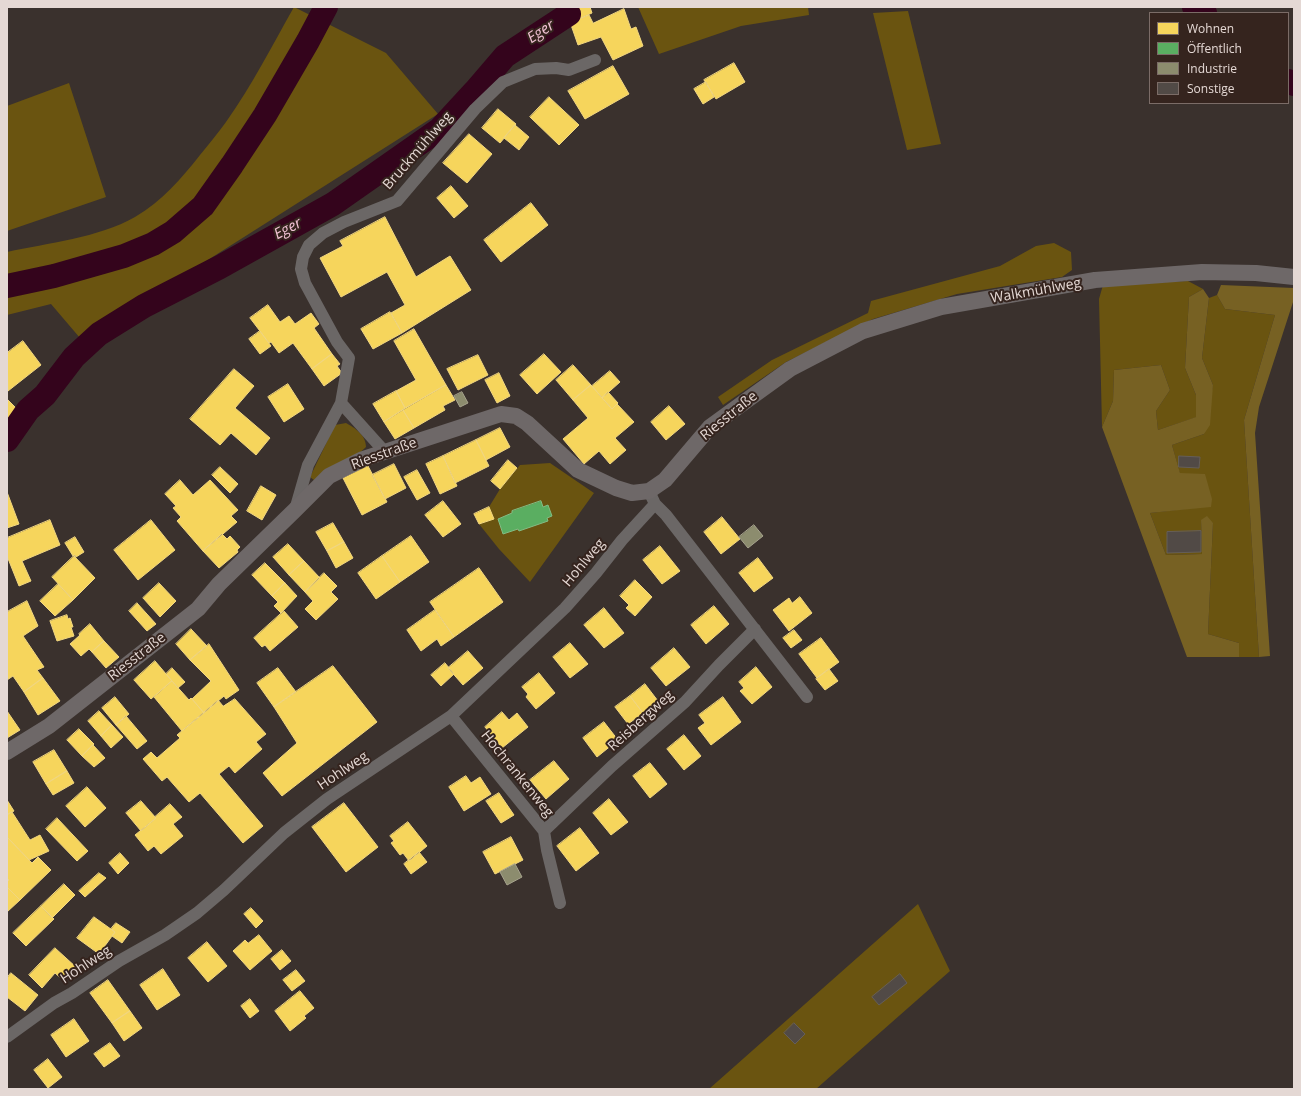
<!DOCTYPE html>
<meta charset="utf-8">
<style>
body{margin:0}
#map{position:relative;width:1301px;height:1096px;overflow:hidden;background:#3a312d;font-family:"Open Sans",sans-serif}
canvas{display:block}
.frame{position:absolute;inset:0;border:8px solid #e4d8d4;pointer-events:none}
.legend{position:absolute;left:1149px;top:12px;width:140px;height:92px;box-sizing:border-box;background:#35241e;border:1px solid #7b6c67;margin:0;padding:5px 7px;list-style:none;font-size:12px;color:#e4d8d4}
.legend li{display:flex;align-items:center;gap:8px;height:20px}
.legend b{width:20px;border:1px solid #7b6c67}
</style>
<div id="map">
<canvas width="1301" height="1096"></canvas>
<div class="frame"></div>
<ul class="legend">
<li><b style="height:11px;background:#f6d55c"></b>Wohnen</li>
<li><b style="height:11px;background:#5aae61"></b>Öffentlich</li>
<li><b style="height:11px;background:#8c8c6e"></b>Industrie</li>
<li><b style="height:11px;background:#514a46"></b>Sonstige</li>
</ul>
</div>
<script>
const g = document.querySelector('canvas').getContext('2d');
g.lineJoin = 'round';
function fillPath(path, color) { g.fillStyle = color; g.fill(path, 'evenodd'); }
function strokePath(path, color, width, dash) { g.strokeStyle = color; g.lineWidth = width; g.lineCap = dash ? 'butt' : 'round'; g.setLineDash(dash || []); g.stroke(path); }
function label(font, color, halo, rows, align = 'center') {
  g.font = font + ' "Open Sans",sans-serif'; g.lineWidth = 4; g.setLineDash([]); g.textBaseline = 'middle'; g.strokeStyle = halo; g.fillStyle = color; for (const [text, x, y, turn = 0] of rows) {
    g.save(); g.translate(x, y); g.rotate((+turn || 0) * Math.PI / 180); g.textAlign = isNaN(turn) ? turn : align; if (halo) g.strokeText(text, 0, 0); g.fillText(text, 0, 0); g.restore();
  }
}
const green = new Path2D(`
 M294 7 386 53 438 114 192 270 80 338 51 304 7 315V252C48 243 98 238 135 217 162 201 181 179 200 155 209 144 218 133 226 122 252 85 272 46 294 7Z
 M638 7H808L809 15 741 26 659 54Z
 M908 11 941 144 907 150 873 13Z
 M69 83 106 197 7 231V106Z
 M1054 243 1071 252 1072 270 1062 277 957 294 873 319 786 362 723 405 718 397 772 360 868 313 871 301 1000 266 1036 246Z
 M1188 281 1203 289 1189 297 1185 368 1196 395 1197 417 1158 430 1156 411 1170 390 1161 365 1114 370 1113 401 1102 427 1099 299 1103 285Z
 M1217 295 1225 309 1275 315 1244 420 1259 657H1239V643L1208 634 1213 523 1201 520 1202 554 1166 555 1150 513 1211 506 1180 474 1172 445 1204 434 1213 385 1202 358 1209 298Z
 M346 423C355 428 366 435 366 447L354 458 314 480 310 477 335 425Z
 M550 463 594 493 530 582 499 549 479 524 493 519 489 507 500 489 520 465Z
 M918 904 950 971 816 1089H709Z`);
const forest = new Path2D(`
 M1221 285 1294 288V299L1259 407 1255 433 1270 656 1259 657 1244 420 1275 315 1225 309 1217 295Z
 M1203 289 1209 298 1202 358 1213 385 1210 425 1204 434 1172 445 1180 473 1205 474 1212 499 1211 507 1150 513 1166 555 1202 554 1201 520 1207 516 1213 523 1208 634 1239 643V657H1187L1102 427 1113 401 1114 370 1161 365 1170 390 1156 411 1158 430 1196 417V395L1185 368 1189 297Z`);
const homes = new Path2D(`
 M566 7H590L592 13 572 22Z
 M624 9 631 29 636 27 643 46 613 60 601 37 578 45 570 22 589 15 593 23Z
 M734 63 745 82 716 99 704 80Z
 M613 66 629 94 585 119 568 91Z
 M706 82 714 97 703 104 694 89Z
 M549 97 579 125 559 145 530 117Z
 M498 109 516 124 500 143 482 128Z
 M515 125 529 137 519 150 504 138Z
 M469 134 492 154 467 183 443 163Z
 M451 186 468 206 454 218 437 198Z
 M531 203 548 225 501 262 484 240Z
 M385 217 416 277 450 256 471 290 402 333 391 313 405 305 387 272 341 297 320 258 343 246 340 241Z
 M268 305 280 322 289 316 295 324 311 313 319 324 314 328 332 354 312 369 293 343 279 353 271 342 269 343 250 318Z
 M390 312 402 333 373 349 361 329Z
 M414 329 446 385 405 408 396 391 416 380 394 341Z
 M260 331 271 346 260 354 249 339Z
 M23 341 41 365 8 391 7 353Z
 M332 354 340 364 337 366 342 373 324 386 312 369Z
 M544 354 561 372 537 394 520 375Z
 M478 355 488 375 458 390 447 369Z
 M573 365 591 385 573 400 556 380Z
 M234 369 254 386 235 408 270 438 256 455 231 433 220 445 190 419Z
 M610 371 620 382 602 398 592 386Z
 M499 373 510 396 497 403 485 380Z
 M288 384 304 409 284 422 268 397Z
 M446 385 455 400 443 406 445 410 414 428 403 410Z
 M591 385 612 409 617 404 634 422 615 438 626 450 610 464 599 451 584 464 563 439 588 418 573 400Z
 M396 391 405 408 384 422 373 404Z
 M608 392 618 403 612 409 602 398Z
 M8 400 18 410 14 415 18 419 7 430Z
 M669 406 685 424 666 440 651 422Z
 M403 410 414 428 395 439 384 422Z
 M500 428 510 447 486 460 476 440Z
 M476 440 489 466 455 483 443 456Z
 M443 456 457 486 440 494 426 464Z
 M508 460 517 468 500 489 491 481Z
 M394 464 406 488 385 499 372 475Z
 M368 466 387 502 362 515 343 478Z
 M220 467 238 484 230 493 212 475Z
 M417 470 430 493 417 500 404 477Z
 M180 480 193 495 210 480 238 510 231 516 237 522 203 551 177 521 181 517 173 508 176 506 165 494Z
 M261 486 276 495 262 520 247 511Z
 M7 492 19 524 7 528Z
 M443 501 461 524 443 537 425 515Z
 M489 507 494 519 479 524 474 514Z
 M722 517 740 539 721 554 704 532Z
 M50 520 60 545 22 561 31 581 19 586 7 556V538Z
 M151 520 175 550 138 580 114 550Z
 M333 523 344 542 327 551 316 532Z
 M222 534 227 539 230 536 240 547 237 550 238 552 219 568 203 551Z
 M411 536 429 562 400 582 382 556Z
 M75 537 84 552 76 557 75 555 73 556 65 543Z
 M344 542 353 558 336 568 327 551Z
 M288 544 304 561 289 575 273 557Z
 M660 546 680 571 662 584 643 560Z
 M74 556 95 578 73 600 52 577Z
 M382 556 400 582 376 599 358 573Z
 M758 558 773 578 754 592 739 573Z
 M304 561 320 578 305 592 289 575Z
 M265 563 285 583 272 596 252 575Z
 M479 568 503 602 454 637 430 602Z
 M324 573 337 586 331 592 338 599 316 620 305 609 313 601 305 592Z
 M635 580 652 597 635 616 626 608 629 605 620 596Z
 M159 583 176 601 160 617 143 598Z
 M285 583 297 596 281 613 274 606 278 602 272 596Z
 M58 584 73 600 55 616 40 601Z
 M800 597 812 613 789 631 773 610 789 598 792 603Z
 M27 601 38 626 23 636 44 667 37 670 43 678 24 692 13 676 7 680V612Z
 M137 603 156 624 147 631 129 611Z
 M714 606 729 624 706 644 691 625Z
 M604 608 624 633 604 648 584 625Z
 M435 610 454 637 441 646 437 639 421 651 407 630Z
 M284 611 298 627 270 651 265 645 262 647 254 638Z
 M67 615 68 619 70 618 73 627H71L74 636 57 641 50 621Z
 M90 624 104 641 92 652 89 649 81 656 70 644 80 635 79 634Z
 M191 629 207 646 190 660 176 644Z
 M794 630 802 640 791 648 783 638Z
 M821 638 839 662 817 678 799 654Z
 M104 641 119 657 106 668 92 652Z
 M570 643 588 664 570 678 553 657Z
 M209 644 239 690 226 699 224 696 204 713 192 699 211 681 190 660Z
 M674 648 690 667 666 686 651 668Z
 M468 651 483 668 463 685 448 668Z
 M155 661 172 681 151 699 134 680Z
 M445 663 454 674 441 686 431 675Z
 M333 666 377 722 282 796 263 773 297 743 274 707Z
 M756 667 772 687 752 704 740 691 744 688 739 682Z
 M172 668 185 682 178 688 166 674Z
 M278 668 296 692 274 707 257 683Z
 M829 669 838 681 825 690 816 679Z
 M539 673 555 693 536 709 526 697 528 694 522 687Z
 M43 678 60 701 38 715 24 692Z
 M172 681 189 700 191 698 192 699 204 713 182 731 154 697Z
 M645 684 658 701 643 713 630 696Z
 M630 696 643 713 628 724 615 707Z
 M115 697 129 714 116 725 102 708Z
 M723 697 741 722 711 745 698 728 705 723 699 715Z
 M235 699 266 734 256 742 262 749 235 773 229 766 219 774 263 826 243 843 200 793 189 802 167 777 162 781 143 759 151 752 157 758 180 738 177 735 218 700 223 706Z
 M7 711 20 730 7 738Z
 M99 711 112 725 101 736 88 721Z
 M502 712 509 720 517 713 528 727 502 748 485 727Z
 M126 716 147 741 137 749 116 725Z
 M604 722 618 740 597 757 583 738Z
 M112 725 123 737 111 748 101 736Z
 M79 729 94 744 82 756 67 740Z
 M684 735 701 756 684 770 667 749Z
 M93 745 105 758 94 767 82 756Z
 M54 750 67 771 46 784 33 762Z
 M554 761 569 779 546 799 530 780Z
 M650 763 667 784 650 798 633 776Z
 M67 771 74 783 53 795 46 784Z
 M466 776 471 783 480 777 491 794 464 811 449 787Z
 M87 787 106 808 85 827 66 806Z
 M499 793 514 815 501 823 486 801Z
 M609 799 628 822 611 835 593 813Z
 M7 800 14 811 7 815Z
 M141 801 156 818 141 831 126 813Z
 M344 803 378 847 346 872 312 827Z
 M170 804 182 817 173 824 183 836 161 854 154 846 148 851 135 835 156 818 155 817Z
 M12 812 30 840 40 835 49 851 29 860 8 838 7 839V815Z
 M57 818 88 851 77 861 46 829Z
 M408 822 427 846 409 861 403 853 400 855 391 843 394 841 390 836Z
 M580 828 599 853 576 871 557 846Z
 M511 837 523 860 495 874 483 852Z
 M8 838 32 863 38 857 51 870 20 900 7 887V882L9 880 7 878Z
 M419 852 427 862 411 874 404 864Z
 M120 853 129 863 118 874 109 863Z
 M99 873 106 878 85 897 79 891Z
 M64 884 75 895 52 918 41 906Z
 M7 887 20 900 7 912Z
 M41 906 54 919 26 946 13 933Z
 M251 908 263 921 256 928 244 914Z
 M94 917 115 932 99 954 77 938Z
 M116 923 130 932 122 943 112 936 115 932 111 929Z
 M259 935 272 951 250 970 233 951 245 940 248 943Z
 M207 942 227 966 208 982 188 958Z
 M55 948 77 968 64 981 55 973 42 988 29 975Z
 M282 950 291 961 280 970 271 959Z
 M163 969 180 995 157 1010 140 985Z
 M296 970 305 981 292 991 283 980Z
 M11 973 38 995 25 1011 7 997V978Z
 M108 980 130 1011 112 1023 90 993Z
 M300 991 314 1008 304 1016 306 1018 290 1031 275 1011Z
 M250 999 259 1011 250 1018 241 1006Z
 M130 1011 142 1028 124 1041 112 1023Z
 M74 1019 89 1041 66 1057 51 1035Z
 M110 1043 120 1056 104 1067 94 1054Z
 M48 1059 62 1077 48 1088 34 1070Z`);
const public = new Path2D(`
 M541 501 543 507 548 505 552 516 547 518 548 521 519 531 518 529 503 534 498 519 512 513V511Z`);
const industry = new Path2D(`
 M462 392 468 403 460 407 454 396Z
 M754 525 763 536 748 548 739 537Z
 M515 864 522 877 507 885 500 872Z`);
const river = new Path2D(`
 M1194 7 1205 13
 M1288 81 1294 84
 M7 286 54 276 124 256 153 244 173 232 203 206 232 165 265 115 308 41 326 7
 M7 440 28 410 45 395 74 357 99 334 144 306 220 267 333 204 440 129 475 91 505 56 569 14`);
const building = new Path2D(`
 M1179 456 1200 457 1199 468 1179 467Z
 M1201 531V552L1167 553V532Z
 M900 974 907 983 879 1005 872 997Z
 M794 1023 805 1034 795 1044 784 1033Z`);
const street = new Path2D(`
 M385 452 341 403 349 358 337 342 305 283 301 269 303 257 309 245 323 233 344 222 397 201 475 109 503 82 535 69 556 68 569 70 595 60
 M655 504 666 515 807 697
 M295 510 308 465 341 403
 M451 716 544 831 547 850 560 903
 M544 831 612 766 685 702 719 665 755 629
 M7 1037 54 1003 72 993 119 961 165 935 197 913 224 890 284 833 327 799 451 716 565 608 596 573 622 540 655 504 649 491`);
const secondary = new Path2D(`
 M7 752 49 726 198 609 219 584 294 511 329 476 363 459 501 414 516 416 527 423 578 470 616 488 632 493 649 491 665 480 710 427 754 395 790 369 863 331 941 307 1095 280 1202 272 1256 273 1294 277`);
const streetNames = [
 ["Bruckmühlweg",418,151,-49],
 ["Walkmühlweg",1036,291,-10],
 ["Riesstraße",729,416,-39],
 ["Riesstraße",384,454,-20],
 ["Hohlweg",584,563,-50],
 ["Riesstraße",137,657,-38],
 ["Reisbergweg",641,721,-42],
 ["Hohlweg",343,771,-34],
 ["Hochrankenweg",517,774,51],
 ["Hohlweg",86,965,-33]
];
const waterNames = [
 ["Eger",541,32,-33],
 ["Eger",288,229,-28]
];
fillPath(green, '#6a5410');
fillPath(forest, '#776123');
fillPath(homes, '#f6d55c');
strokePath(homes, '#f1d680', 1);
fillPath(public, '#5aae61');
strokePath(public, '#83bb84', 1);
fillPath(industry, '#8c8c6e');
strokePath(industry, '#a6a38d', 1);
strokePath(river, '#34041c', 24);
fillPath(building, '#514a46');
strokePath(building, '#655e59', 1);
strokePath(street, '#6b6766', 12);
strokePath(secondary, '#6e6868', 16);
label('14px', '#e4d8d4', '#35241e', streetNames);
label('italic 15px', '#f3c4d6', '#35241e', waterNames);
</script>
